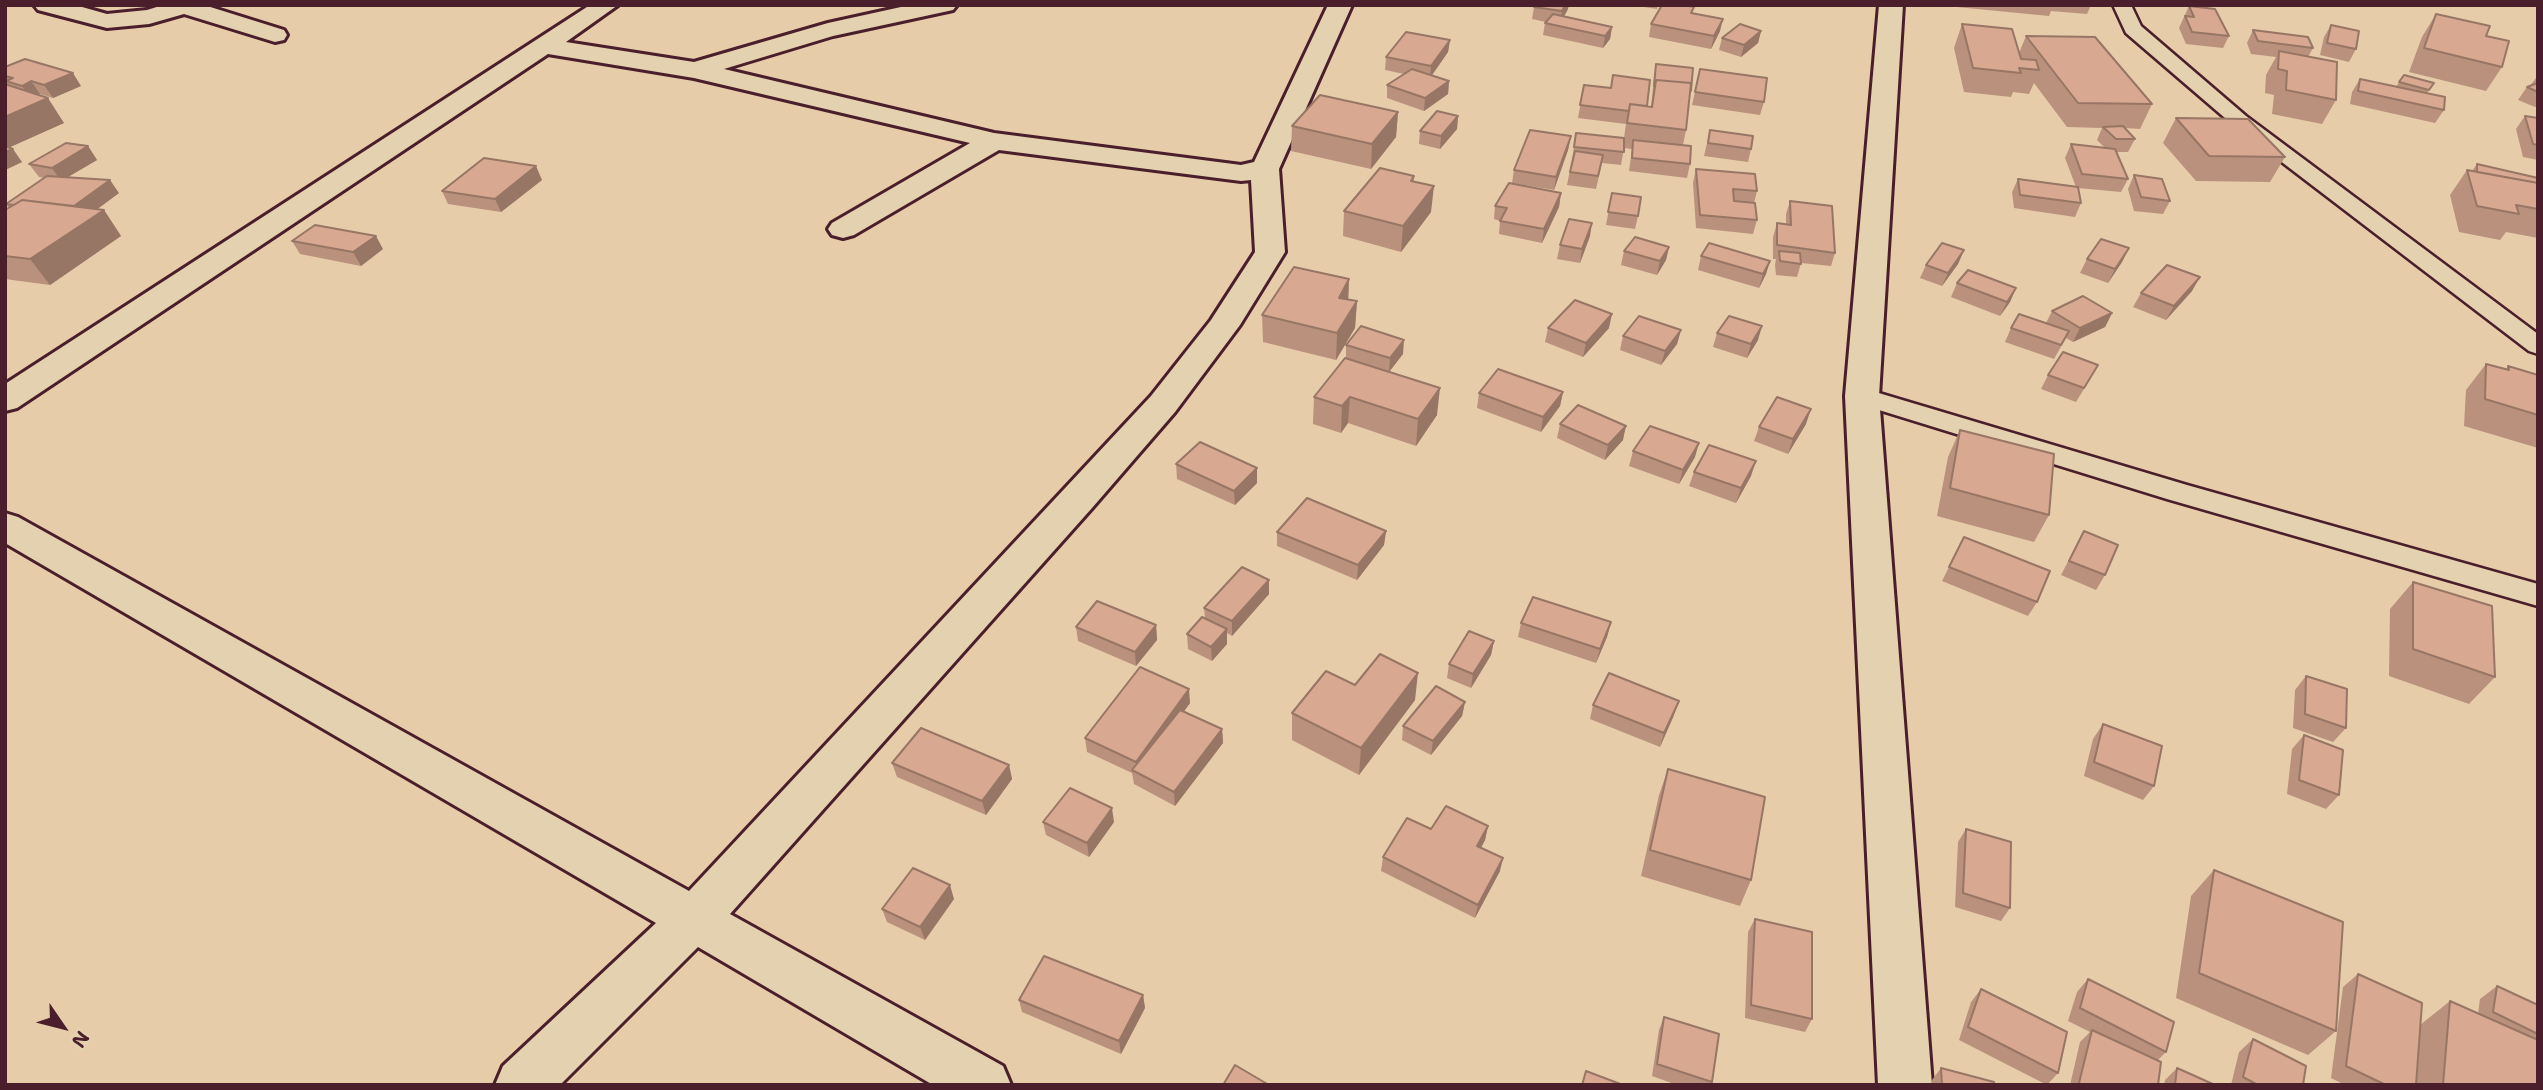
<!DOCTYPE html>
<style>
body{margin:0}
#map{position:relative;width:2543px;height:1090px;overflow:hidden;background:#e7ccaa;font-family:"Shantell Sans",sans-serif}
canvas{display:block}
.frame{position:absolute;inset:0;border:7px solid #4a1f2b;pointer-events:none}
.north{position:absolute;left:28px;top:992px;width:70px;height:70px;-webkit-text-stroke:5px #e4d1af;paint-order:stroke;rotate:125deg;font-size:19px;font-weight:700;line-height:28px;text-align:center;color:#4a1f2b}
.north::after{content:'';display:block;margin:auto;width:24px;height:32px;background:#4a1f2b;clip-path:polygon(50% 0,100% 100%,50% 72%,0 100%)}
</style>
<div id="map">
<canvas width="2543" height="1090"></canvas>
<div class="frame"></div>
<div class="north">N</div>
</div>
<script>
const g = document.querySelector('canvas').getContext('2d');
g.lineJoin = 'round';
function strokePath(path, color, width, dash) { g.strokeStyle = color; g.lineWidth = width; g.lineCap = dash ? 'butt' : 'round'; g.setLineDash(dash || []); g.stroke(path); }
function fillPath(path, color) { g.fillStyle = color; g.fill(path, 'evenodd'); }
const service = new Path2D(`
 M2113 5H2131L2141 26 2246 116 2538 334V354L2529 351 2232 124 2126 33Z
 M1862 388 2187 485 2538 584V606L2167 499 1853 402 1849 396 1853 390Z`);
const minor = new Path2D(`
 M34 5H75L107 14 147 10 163 5H204L284 30 287 35 284 40 275 42 184 14 149 24 107 28 38 10Z
 M590 5H618L566 42 694 62 828 23 910 5H957L953 10 833 36 724 69 994 133 1241 165 1254 162 1328 5H1352L1279 169 1285 252 1240 325 1175 412 1092 508 730 914 1003 1066 1011 1085H933L698 947 560 1085H495L503 1066 656 923 5 543V513L18 517 689 891 1151 396 1211 320 1255 252 1251 180 1241 181 999 150 854 235 843 238 832 235 828 229 832 223 970 143 694 78 548 54 17 408 5 411V384Z
 M1879 5H1903L1879 396 1932 1085H1878L1845 396Z`);
const wall = new Path2D(`
 M1631 5H1658L1657 9Z
 M1936 5H2091L2087 14 2051 11 2049 16Z
 M2189 6 2229 36 2223 48 2186 44 2179 28Z
 M1534 7 1568 9 1564 16 1612 27 1610 39 1603 48 1543 35 1545 23 1546 22 1532 19Z
 M2436 14 2502 67 2486 91 2409 72 2422 37Z
 M1651 24 1720 31 1711 49 1649 37Z
 M1962 24 2019 53 2026 36 2152 104 2140 129 2125 128 2135 139 2128 152H2117L2128 179 2121 192 2078 188 2081 203 2075 217 2014 208 2012 192 2018 179 2076 187 2065 158 2071 144 2105 148 2097 140 2102 128 2067 127 2034 83 2029 94 2013 92 2011 97 1964 92 1954 48Z
 M2331 25 2356 49 2349 62 2320 55 2324 37Z
 M2253 30 2313 48 2308 57 2336 100 2322 124 2272 114 2274 95 2265 93 2266 75 2276 57 2251 54 2247 43Z
 M1761 31 1758 43 1741 57 1719 50 1722 38Z
 M1450 40 1448 52 1432 75 1449 81 1448 94 1424 111 1387 98V85L1404 74 1385 70 1386 57Z
 M1656 64 1686 130 1683 145 1690 164 1687 178 1629 171 1632 149 1624 148 1621 165 1602 163 1596 189 1567 185 1572 160 1576 133 1624 138 1626 124 1578 118 1584 85 1651 107 1654 77Z
 M5 67 81 86 53 98 40 94 38 95 64 123 9 147 22 162 5 170Z
 M2404 75 2434 83 2427 93 2444 110 2435 123 2350 104 2352 92 2360 79 2396 87Z
 M2538 75V106L2535 107 2518 100 2527 87 2530 86Z
 M1695 92 1764 102 1760 115 1692 105Z
 M1398 112 1396 137 1371 169 1291 151 1292 126Z
 M1458 116 1457 129 1440 149 1419 144 1420 131Z
 M2525 116 2538 118V160L2523 157 2516 129Z
 M2176 118 2285 157 2270 182 2196 181 2163 143Z
 M1710 130 1751 149 1748 162 1704 156Z
 M1571 136 1568 150 1554 190 1512 183 1514 170Z
 M88 146 97 160 68 177 119 193 97 209 104 210 121 236 50 285 5 279V210L9 208 6 204 44 178 39 177 29 164Z
 M2477 164 2538 178V238L2506 232 2500 240 2459 232 2450 195 2467 170 2472 171Z
 M1696 169 1757 191 1754 203 1757 220 1753 234 1696 228 1693 183Z
 M2134 175 2170 201 2163 214 2134 211 2128 189Z
 M1414 176V181L1431 212 1401 252 1343 236 1344 211Z
 M542 180 501 212 448 204 442 191Z
 M1561 193 1559 207 1542 243 1499 234 1500 221 1494 219 1495 206Z
 M1612 193 1638 216 1635 229 1606 225Z
 M1790 201 1835 253 1831 266 1801 263 1797 277 1776 275 1775 265 1776 259H1773V237L1777 223 1786 224V214Z
 M1590 236 1580 263 1557 259 1560 245Z
 M292 241 383 249 361 266 300 254Z
 M1669 247 1666 260 1657 275 1621 265 1624 251Z
 M2129 248 2122 262 2108 283 2080 273 2087 259Z
 M1964 250 1958 264 1942 286 1920 278 1926 265Z
 M1701 256 1770 261 1766 274 1759 288 1698 270Z
 M1349 279 1348 300 1357 301 1355 328 1336 360 1263 342 1262 315Z
 M1957 283 2016 288 2010 302 2000 316 1951 297Z
 M2192 291 2166 320 2133 307 2141 293Z
 M2052 311 2112 313 2105 327 2073 342 2066 338 2054 359 2005 342 2011 328 2046 323Z
 M1548 328H1609L1583 357 1545 342Z
 M1681 330 1677 344 1661 365 1620 350 1623 336Z
 M1717 333 1758 340 1747 358 1713 347Z
 M1346 345 1403 354 1389 372 1437 415 1416 446 1348 423 1341 433 1313 424 1314 397 1346 358Z
 M2486 364 2506 369 2508 366 2538 375V448L2464 426 2466 390Z
 M2048 375 2090 379 2076 402 2041 389Z
 M1563 392 1560 406 1541 432 1477 408 1479 393Z
 M1560 424 1623 440 1605 460 1557 438Z
 M1806 424 1788 454 1754 441 1759 427Z
 M1960 430 2049 515 2034 542 1937 516 1948 457Z
 M1633 451 1695 457 1679 484 1629 466Z
 M1176 464 1257 483 1235 505 1177 479Z
 M1694 472 1751 476 1736 503 1689 486Z
 M1386 531 1384 545 1357 580 1277 546V532Z
 M2084 531 2105 575 2096 590 2061 575Z
 M1949 567 2037 602 2028 616 1942 581Z
 M1269 580V594L1232 636 1227 633V644L1212 661 1188 649 1187 634 1205 618 1204 608Z
 M2413 582 2495 677 2469 704 2389 676 2390 609Z
 M1611 622 1607 637 1596 663 1518 637 1521 623Z
 M1156 625 1157 640 1136 666 1078 641 1076 627Z
 M1494 641 1491 655 1471 688 1447 678 1449 664Z
 M2306 676 2346 728 2333 742 2293 728 2295 690Z
 M1355 685 1415 700 1359 775 1292 740V713Z
 M1465 702 1462 716 1431 755 1402 740 1403 726Z
 M1190 703 1184 711 1222 729 1223 743 1175 806 1134 784 1132 773 1087 752 1085 738Z
 M1593 705 1674 715 1660 747 1590 719Z
 M2103 724 2154 786 2143 800 2084 776 2093 739Z
 M2304 735 2339 795 2326 809 2287 794 2292 749Z
 M892 763 1009 765 1012 779 986 815 897 777Z
 M1668 769 1751 880 1740 906 1641 876 1659 795Z
 M1043 822H1114L1089 857 1046 835Z
 M1488 826 1485 840 1481 848 1500 871 1475 918 1381 871 1383 857 1431 829Z
 M1966 829 2010 908 2001 921 1955 907 1958 842Z
 M2214 870 2336 1031 2308 1055 2176 998 2191 896Z
 M954 899 925 940 887 922 882 909Z
 M1755 919 1812 1019 1805 1032 1745 1018 1748 932Z
 M2358 974 2420 1025 2450 1001 2478 1014 2480 999 2497 986 2538 1005V1085H2345L2331 1078 2343 987Z
 M2088 979 2166 1052 2158 1060V1085H2070L2080 1042 2090 1032 2068 1021 2077 992Z
 M1981 989 2058 1073 2047 1085 1959 1040 1971 1002Z
 M1143 995 1145 1008 1121 1054 1022 1012 1019 1000Z
 M1664 1017 1712 1082 1711 1085H1677L1652 1076 1659 1030Z
 M2253 1039 2303 1085H2231L2239 1052Z
 M1941 1068 1994 1085H1932V1080Z
 M2177 1068 2215 1085H2164L2165 1080Z`);
const shadedWall = new Path2D(`
 M1565 5H1569L1568 9 1560 24 1562 11Z
 M1723 19 1720 31 1711 49 1714 36Z
 M1612 27 1610 39 1603 48 1605 36Z
 M1761 31 1758 43 1741 57 1744 45Z
 M1450 40 1448 52 1430 78 1431 66Z
 M73 73 81 86 53 98 44 85Z
 M31 81 40 94 31 99 22 86Z
 M1449 81 1448 94 1424 111 1425 98Z
 M48 98 64 123 6 149 5 147V117Z
 M1398 112 1396 137 1371 169 1372 144Z
 M1458 116 1457 129 1440 149 1441 136Z
 M1571 136 1568 150 1554 190 1556 177Z
 M88 146 97 160 61 181 52 168Z
 M13 149 22 162 5 170V152Z
 M536 166 542 180 501 212 495 199Z
 M110 180 119 193 80 222 70 209Z
 M1434 186 1431 212 1401 252 1403 226Z
 M1561 193 1559 207 1542 243 1544 229Z
 M104 210 121 236 50 285 30 259Z
 M1592 223 1590 236 1580 263 1582 249Z
 M376 236 383 249 361 266 353 252Z
 M1669 247 1666 260 1657 275 1660 261Z
 M2129 248 2122 262 2108 283 2115 269Z
 M1964 250 1958 264 1942 286 1948 273Z
 M1770 261 1766 274 1759 288 1763 274Z
 M2200 277 2192 291 2166 320 2174 306Z
 M1349 279 1348 306 1339 298Z
 M2016 288 2010 302 2000 316 2007 302Z
 M1357 301 1355 328 1336 360 1337 333Z
 M2112 313 2105 327 2073 342 2080 328Z
 M1612 314 1609 328 1583 357 1586 343Z
 M1762 326 1758 340 1747 358 1751 344Z
 M1681 330 1677 344 1661 365 1665 351Z
 M1404 340 1403 354 1389 372 1390 358Z
 M1440 388 1437 415 1416 446 1418 419Z
 M1563 392 1560 406 1541 432 1543 417Z
 M1350 397 1348 423 1341 433 1342 406Z
 M1811 409 1806 424 1788 454 1793 439Z
 M1626 426 1623 440 1605 460 1608 445Z
 M1699 443 1695 457 1679 484 1683 470Z
 M1756 461 1751 476 1736 503 1741 488Z
 M1257 468V483L1235 505 1234 491Z
 M1386 531 1384 545 1357 580 1358 565Z
 M1269 580V594L1232 636V621Z
 M1611 622 1607 637 1596 663 1600 649Z
 M1156 625 1157 640 1136 666 1135 652Z
 M1227 629V644L1212 661 1211 647Z
 M1494 641 1491 655 1471 688 1473 674Z
 M1418 673 1415 700 1359 775 1361 748Z
 M1189 689 1190 703 1139 774 1137 773 1136 762Z
 M1679 701 1674 715 1660 747 1664 733Z
 M1465 702 1462 716 1431 755 1433 741Z
 M1222 729 1223 743 1175 806 1174 792Z
 M1009 765 1012 779 986 815 982 801Z
 M1112 808 1114 822 1089 857 1087 843Z
 M1488 826 1485 840 1475 859 1477 846Z
 M1503 858 1500 871 1475 918 1478 905Z
 M950 885 954 899 925 940 920 927Z
 M1143 995 1145 1008 1121 1054 1119 1041Z`);
const building = new Path2D(`
 M1535 5H1565L1562 11 1534 7Z
 M1662 5H1683L1694 7 1691 13 1723 19 1714 36 1651 24Z
 M2189 6 2215 9 2229 36 2192 32 2185 16 2194 17Z
 M1553 14 1612 27 1605 36 1545 23Z
 M2436 14 2490 26 2486 36 2509 41 2502 67 2424 48Z
 M1740 24 1761 31 1744 45 1722 38Z
 M1962 24 2012 29 2021 59 2036 60 2039 70 2019 68 2021 73 1973 68Z
 M2331 25 2359 31 2356 49 2327 43Z
 M2253 30 2308 37 2313 48 2258 41Z
 M1406 32 1450 40 1431 66 1386 57Z
 M2026 36 2095 37 2152 104 2078 103Z
 M2279 51 2337 62 2336 100 2286 90 2287 71 2278 69Z
 M25 59 73 73 44 85 31 81 22 86 6 81 13 78 5 76V67Z
 M1656 64 1693 68 1691 91V83L1656 80 1655 87 1654 86Z
 M1412 69 1449 81 1425 98 1387 85Z
 M1700 69 1767 78 1764 102 1695 92Z
 M1613 75 1650 80 1647 106 1630 104 1629 111 1580 105 1584 85 1611 88Z
 M2404 75 2434 83 2429 90 2399 82Z
 M2360 79 2445 97 2444 110 2358 91Z
 M1656 80 1691 83 1686 130 1627 123 1630 104 1652 107Z
 M2538 83V92L2527 87Z
 M5 84 48 98 5 117Z
 M1320 95 1398 112 1372 144 1292 126Z
 M1437 111 1458 116 1441 136 1420 131Z
 M2525 116 2538 118V145L2533 144Z
 M2176 118 2248 119 2285 157 2209 156Z
 M2123 126 2135 139H2116L2103 127Z
 M1530 130 1571 136 1556 177 1514 170Z
 M1710 130 1753 136 1751 149 1708 143Z
 M1576 133 1624 138V152L1574 147Z
 M1633 140 1691 146 1690 164 1632 158Z
 M66 143 88 146 52 168 29 164Z
 M2071 144 2115 149 2128 179 2082 174Z
 M5 146 13 149 5 152Z
 M1575 151 1603 155 1598 176 1570 172Z
 M484 158 536 166 495 199 442 191Z
 M2477 164 2538 178V183L2477 172Z
 M1380 168 1414 176 1411 181 1434 186 1403 226 1344 211Z
 M1696 169 1755 174 1757 191 1733 189 1734 201 1755 203 1757 220 1700 215Z
 M2467 170 2538 183V209L2516 205 2519 214 2477 206Z
 M2134 175 2162 179 2170 201 2141 197Z
 M47 176 110 180 74 206 22 200 14 205 6 204Z
 M2018 179 2078 187 2081 203 2020 195Z
 M1509 183 1561 193 1544 229 1500 221 1507 208 1495 206Z
 M1612 193 1641 197 1638 216 1608 212Z
 M22 200 104 210 30 259 5 256V210Z
 M1790 201 1832 206 1835 253 1777 245V223L1791 225Z
 M1569 219 1592 223 1582 249 1560 245Z
 M315 225 376 236 353 252 292 241Z
 M1635 237 1669 247 1660 261 1624 251Z
 M2101 239 2129 248 2115 269 2087 259Z
 M1709 243 1770 261 1763 274 1701 256Z
 M1942 243 1964 250 1948 273 1926 265Z
 M1779 251 1800 253 1801 264 1780 261Z
 M2167 265 2200 277 2174 306 2141 293Z
 M1294 267 1349 279 1339 298 1357 301 1337 333 1262 315Z
 M1968 270 2016 288 2007 302 1957 283Z
 M2083 296 2112 313 2080 328 2052 311Z
 M1575 300 1612 314 1586 343 1548 328Z
 M2019 314 2069 331 2061 345 2011 328Z
 M1639 316 1681 330 1665 351 1623 336Z
 M1729 316 1762 326 1751 344 1717 333Z
 M1361 326 1404 340 1390 358 1346 345Z
 M2063 352 2098 365 2084 388 2048 375Z
 M1345 358 1440 388 1418 419 1350 397 1342 406 1314 397Z
 M2486 364 2509 370 2508 366 2538 375V415L2485 399Z
 M1498 369 1563 392 1543 417 1479 393Z
 M1777 397 1811 409 1793 439 1759 427Z
 M1578 405 1626 426 1608 445 1560 424Z
 M1650 426 1699 443 1683 470 1633 451Z
 M1960 430 2054 454 2049 515 1950 488Z
 M1200 442 1257 468 1234 491 1176 464Z
 M1709 445 1756 461 1741 488 1694 472Z
 M1307 498 1386 531 1358 565 1277 532Z
 M2084 531 2118 545 2105 575 2069 561Z
 M1964 537 2050 571 2037 602 1949 567Z
 M1242 567 1269 580 1232 621 1204 608Z
 M2413 582 2492 606 2495 677 2413 649Z
 M1533 597 1611 622 1600 649 1521 623Z
 M1097 601 1156 625 1135 652 1076 627Z
 M1202 617 1227 629 1211 647 1187 634Z
 M1469 631 1494 641 1473 674 1449 664Z
 M1380 654 1418 673 1361 748 1292 713 1326 671 1355 685Z
 M1140 667 1189 689 1136 762 1085 738Z
 M1609 673 1679 701 1664 733 1593 705Z
 M2306 676 2347 689 2346 728 2305 714Z
 M1436 686 1465 702 1433 741 1403 726Z
 M1180 710 1222 729 1174 792 1132 770Z
 M2103 724 2162 746 2154 786 2094 762Z
 M921 728 1009 765 982 801 892 763Z
 M2304 735 2343 750 2339 795 2299 780Z
 M1668 769 1765 797 1751 880 1650 850Z
 M1070 788 1112 808 1087 843 1043 822Z
 M1446 806 1488 826 1477 846 1503 858 1478 905 1383 857 1407 818 1431 829Z
 M1966 829 2011 842 2010 908 1963 893Z
 M913 868 950 885 920 927 882 909Z
 M2214 870 2343 922 2336 1031 2199 973Z
 M1755 919 1812 932V1019L1751 1005Z
 M1044 956 1143 995 1119 1041 1019 1000Z
 M2358 974 2422 1003 2416 1085H2386L2346 1066Z
 M2088 979 2174 1022 2166 1052 2080 1008Z
 M2497 986 2538 1005V1034L2493 1012Z
 M1981 989 2067 1032 2058 1073 1968 1027Z
 M2450 1001 2538 1040V1085H2443Z
 M1664 1017 1719 1034 1712 1082 1657 1064Z
 M2092 1030 2161 1062 2158 1085H2083L2079 1083Z
 M2253 1039 2306 1066 2303 1085H2258L2243 1077Z
 M1235 1065 1269 1085H1223Z
 M1941 1068 1994 1082V1085H1942Z
 M2177 1068 2215 1085H2175Z
 M1586 1071 1623 1085H1582Z`);
strokePath(service, '#4a1f2b', 5);
strokePath(minor, '#4a1f2b', 6);
fillPath(service, '#e4d1af');
fillPath(minor, '#e4d1af');
fillPath(wall, '#ba917c');
fillPath(shadedWall, '#977665');
fillPath(building, '#d8a990');
strokePath(building, '#977665', 2);
</script>
